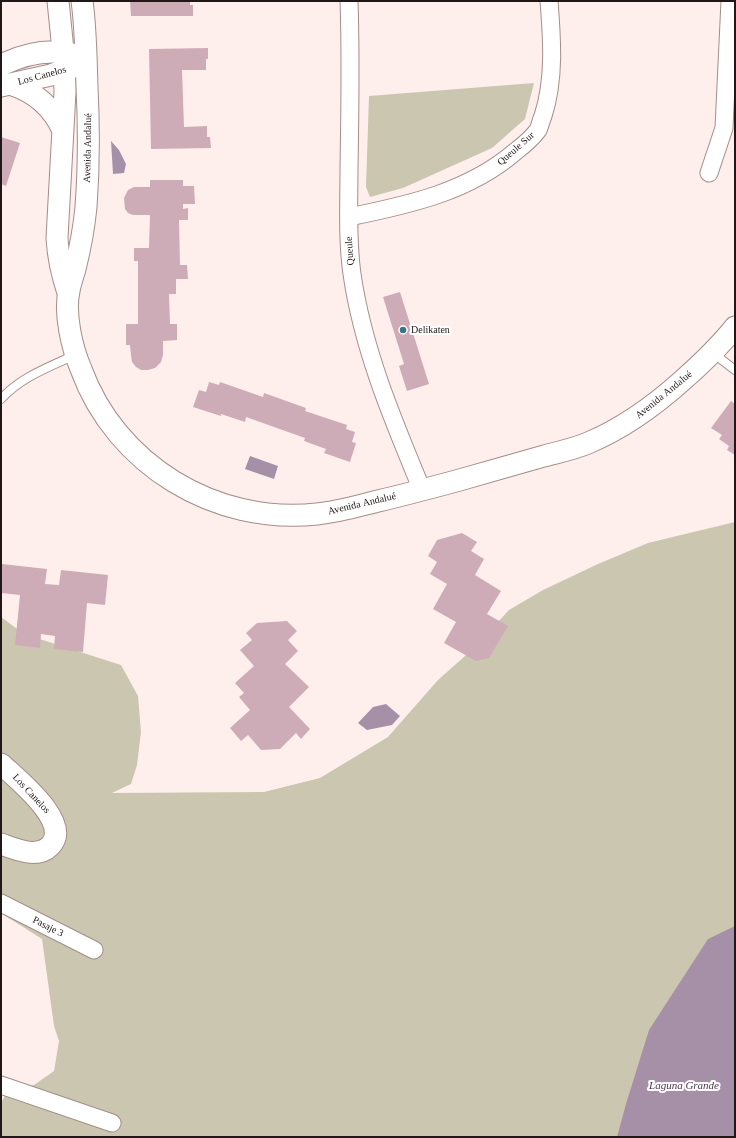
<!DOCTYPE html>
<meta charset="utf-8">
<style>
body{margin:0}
#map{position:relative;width:736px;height:1138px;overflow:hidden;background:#feefec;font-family:"Times New Roman",serif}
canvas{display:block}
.frame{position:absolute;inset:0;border:2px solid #201716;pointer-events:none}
</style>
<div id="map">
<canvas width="736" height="1138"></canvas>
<div class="frame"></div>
</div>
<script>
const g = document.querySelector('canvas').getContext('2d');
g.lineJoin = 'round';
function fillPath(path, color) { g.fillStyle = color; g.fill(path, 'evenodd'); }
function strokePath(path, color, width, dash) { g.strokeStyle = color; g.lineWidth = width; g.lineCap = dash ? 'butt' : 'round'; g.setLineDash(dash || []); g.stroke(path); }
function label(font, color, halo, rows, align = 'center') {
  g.font = font + ' "Times New Roman",serif'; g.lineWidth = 4; g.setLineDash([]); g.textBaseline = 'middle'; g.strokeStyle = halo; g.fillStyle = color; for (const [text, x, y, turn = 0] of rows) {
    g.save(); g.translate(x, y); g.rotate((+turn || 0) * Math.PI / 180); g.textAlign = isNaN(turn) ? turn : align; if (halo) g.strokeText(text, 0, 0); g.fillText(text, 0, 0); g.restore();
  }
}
const green = new Path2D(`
 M534 83 525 119 492 148 403 188 370 197 366 187 369 96Z
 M735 522V1137H1V1103L7 1092 34 1085 54 1071 59 1041 54 1026 42 939 1 913V617L24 634 121 665 138 696 141 732 137 765 131 784 112 793 264 792 320 778 388 737 438 680 474 648 509 610 543 590 598 564 648 543Z`);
const water = new Path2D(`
 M111 141 119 150 126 164 124 173 113 174Z
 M250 456 278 466 274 479 245 469Z
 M386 704 400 716 392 725 367 730 358 723 373 707Z
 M735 926V1137H617L626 1104 649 1030 708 939Z`);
const building = new Path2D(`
 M130 1H190V5H193V16H131Z
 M208 48V59H206V70H182L184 127 207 126V137H210L211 148 151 149 149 49Z
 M1 137 20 143 6 186 1 184Z
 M150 180H183V186H194L195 204H183V209L188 208V220H179L180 265H187L188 279H176V294H169L170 324H177V340L163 341V355L161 362 155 368 148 370H141L136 367 132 362 131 355 130 345H126V324H138V261H134V248H149L150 215H133L128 213 125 209 124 198 128 190 134 187H150Z
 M400 292 429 384 407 391 399 366 404 364 383 297Z
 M209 382 219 385 220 382 263 397 264 393 306 408 305 411 347 425 346 429 355 432 352 442 356 443 350 462 324 453 326 449 304 441 305 438 246 417 245 422 221 414V416L193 407 199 390 206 392Z
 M731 401 735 404V455L727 450 729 446 719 439 722 435 711 428Z
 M462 533 477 542 471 551 484 559 475 575 501 591 487 614 508 626 489 658 476 661 444 643 456 622 433 609 447 584 430 574 437 562 428 556 437 540Z
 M2 564 47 569 45 584 59 585 61 570 108 575 105 605 87 603 83 652 54 649 55 636 41 634 40 648 15 645 20 595 1 593Z
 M287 621 297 631 288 640 298 651 285 664 309 687 289 707 310 729 301 739 296 733 280 749 261 750 248 735 241 741 230 728 250 710 239 697 244 693 235 683 254 666 240 650 252 640 246 633 257 623Z`);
const service = new Path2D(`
 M713 353 735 370
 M1 399C21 377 49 367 75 355`);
const minor = new Path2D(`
 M349 1C351 57 350 112 349 168 349 203 347 239 352 274 363 350 393 420 422 490
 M709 173 724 128 730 1
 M349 217C408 205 469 192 516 151 524 145 532 138 538 130 540 126 541 120 543 116 555 79 552 39 549 1
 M1 903 94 950
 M1 1085 112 1123`);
const tertiary = new Path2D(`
 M58 1 64 60 65 92 57 238C58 257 62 275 68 293
 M82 1C86 30 86 58 87 87 89 127 89 167 86 207 84 228 80 249 75 269 73 276 70 284 69 291 64 314 72 348 81 369 116 465 215 525 317 514 338 512 358 506 378 501 404 495 430 488 456 481 485 473 515 464 544 456 559 452 574 449 588 443 624 428 654 406 683 380 701 364 719 347 735 327
 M1 65C24 54 51 48 76 55
 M10 84C35 92 53 107 63 131
 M1 86 51 75 76 66
 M1 764C17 779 73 823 50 846 37 859 15 849 1 844`);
const markers = [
 [403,330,4,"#347588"]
];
const streetNames = [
 ["Los Canelos",42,76,-15],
 ["Avenida Andalué",88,148,-89],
 ["Queule Sur",516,149,-41],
 ["Queule",350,251,-94],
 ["Avenida Andalué",664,395,-39],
 ["Avenida Andalué",362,504,-13],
 ["Los Canelos",31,794,47],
 ["Pasaje 3",48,927,27]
];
const poiNames = [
 ["Delikaten",411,330]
];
const waterNames = [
 ["Laguna Grande",684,1086]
];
fillPath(green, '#cac6b0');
fillPath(water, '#a590a8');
fillPath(building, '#ceacb7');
strokePath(service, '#a48d89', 10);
strokePath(minor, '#a48d89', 19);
strokePath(tertiary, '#a48d89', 23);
strokePath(service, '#fff', 8);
strokePath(minor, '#fff', 17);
strokePath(tertiary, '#fff', 21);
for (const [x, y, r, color] of markers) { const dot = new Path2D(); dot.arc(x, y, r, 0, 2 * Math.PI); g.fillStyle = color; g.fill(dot); strokePath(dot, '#fff', 1.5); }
label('10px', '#201716', '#fff', streetNames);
label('10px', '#201716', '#fff', poiNames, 'left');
label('italic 11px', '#513156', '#fff', waterNames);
</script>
